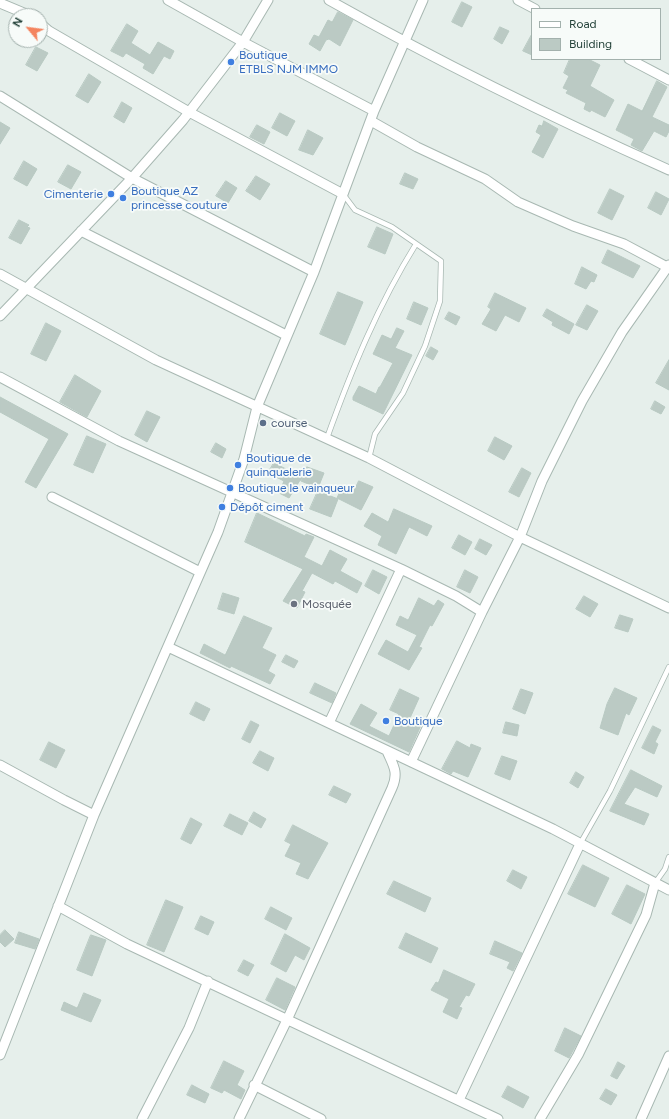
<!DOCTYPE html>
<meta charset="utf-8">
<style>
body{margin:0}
#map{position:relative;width:669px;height:1119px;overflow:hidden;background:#e6efeb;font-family:Figtree,sans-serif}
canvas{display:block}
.legend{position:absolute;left:531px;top:8px;width:130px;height:52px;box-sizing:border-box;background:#f7fbf9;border:1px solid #a3b1ad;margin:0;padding:5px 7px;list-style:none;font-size:12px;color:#24423a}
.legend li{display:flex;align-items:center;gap:8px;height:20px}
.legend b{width:20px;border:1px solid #a3b1ad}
.north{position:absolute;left:8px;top:8px;width:40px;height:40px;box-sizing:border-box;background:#f7fbf9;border:1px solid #a3b1ad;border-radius:50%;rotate:299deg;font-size:11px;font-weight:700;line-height:16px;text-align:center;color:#24423a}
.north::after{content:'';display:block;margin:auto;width:14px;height:18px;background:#f4845f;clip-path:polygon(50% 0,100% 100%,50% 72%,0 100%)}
</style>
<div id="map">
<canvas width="669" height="1119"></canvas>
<ul class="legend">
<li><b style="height:5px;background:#fff"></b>Road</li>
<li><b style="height:11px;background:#bbcac4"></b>Building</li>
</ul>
<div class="north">N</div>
</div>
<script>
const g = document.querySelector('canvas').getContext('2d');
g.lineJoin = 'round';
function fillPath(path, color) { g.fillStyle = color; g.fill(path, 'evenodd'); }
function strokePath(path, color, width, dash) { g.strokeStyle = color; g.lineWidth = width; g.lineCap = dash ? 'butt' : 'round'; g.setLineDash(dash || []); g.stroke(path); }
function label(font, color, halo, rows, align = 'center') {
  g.font = font + ' Figtree,sans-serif'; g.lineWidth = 3.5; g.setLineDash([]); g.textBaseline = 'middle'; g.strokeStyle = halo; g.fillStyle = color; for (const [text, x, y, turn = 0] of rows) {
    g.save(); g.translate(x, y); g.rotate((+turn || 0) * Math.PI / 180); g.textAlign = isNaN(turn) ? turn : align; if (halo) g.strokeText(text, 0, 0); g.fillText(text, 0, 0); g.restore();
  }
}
const building = new Path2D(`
 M462 2 472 7 462 27 452 22Z
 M338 12 353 20 340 46 329 39 326 40 320 51 309 44 314 35 319 37 328 20 332 22Z
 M127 24 138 31 131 43 150 55 158 42 174 51 170 59 164 56 153 74 143 68 145 64 126 53 123 57 111 51Z
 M500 27 509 31 502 44 494 39Z
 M532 34V55L523 51Z
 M36 47 48 53 37 71 26 65Z
 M570 59H588L600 65 590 86 614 100 605 117 591 110 590 112 584 109 586 103 566 93 568 90 563 88 569 76 564 73Z
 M89 74 101 82 88 103 76 96Z
 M657 81 667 87 652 117 669 125V131L666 137 654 131 642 151 631 145 634 139 616 130 628 104 642 111Z
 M122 102 132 108 124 123 114 117Z
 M280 113 295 121 287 136 272 128Z
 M544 121 558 129 543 158 532 152 541 135 536 132 539 125 542 126Z
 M0 122 10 128 0 144Z
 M257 125 270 132 264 144 250 137Z
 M308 130 323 138 313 155 299 150Z
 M24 161 37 169 27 186 14 179Z
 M68 165 81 172 71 189 58 182Z
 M405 173 418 179 413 189 400 184Z
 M256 176 270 184 260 200 246 191Z
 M226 181 237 188 228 203 216 196Z
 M610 189 624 196 612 220 598 213Z
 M656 192 669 199 661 215 648 208Z
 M19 220 29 225 27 227 30 228 21 244 9 238Z
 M377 227 393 234 385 254 368 247Z
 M608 250 640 266 633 278 602 263Z
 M582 267 597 275 594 282 591 281 586 289 575 284Z
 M338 292 363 302 345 345 320 334Z
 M495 293 526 308 519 322 505 315 496 331 482 324 491 309 488 307Z
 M414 302 428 308 421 325 407 319Z
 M587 305 598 311 587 330 576 325Z
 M547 309 574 324 569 334 552 325 553 322 543 316Z
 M449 312 460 317 456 325 445 319Z
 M46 323 61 331 46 361 31 354Z
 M397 328 404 331 395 348 412 355 383 414 353 400V397L359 386 376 394 379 387H380L393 363 373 354 382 335 391 339Z
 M431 347 438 351 433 360 426 356Z
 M669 360V390L656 383Z
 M75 375 101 391 87 417 60 402Z
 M0 397 68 434 36 488 25 482 49 439 0 412Z
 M655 401 665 407 661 414 651 409Z
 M147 411 160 417 147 442 135 435Z
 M87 436 106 444 93 473 74 465Z
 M495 437 512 446 504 460 488 451Z
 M216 443 226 449 222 458 211 452Z
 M274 463 302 477 289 498 279 493 284 481 268 473Z
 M307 467 324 473 318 488 301 481Z
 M522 468 531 473 519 497 509 492Z
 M359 481 373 487 361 510 337 498 341 489 352 494Z
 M318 491 338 499 331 517 310 509Z
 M394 509 432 526 427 536 409 527 396 554 378 545 382 536 364 526 372 513 388 522Z
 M257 513 305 536 306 534 314 537 304 557 322 566 330 550 347 559 340 571 362 583 357 593 335 581 333 584 312 573 302 591 305 592 297 608 283 601 303 569 245 542Z
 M459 535 472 542 465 555 452 548Z
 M480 539 492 545 486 555 475 549Z
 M373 570 387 577 379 594 365 586Z
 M465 570 478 577 470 593 457 587Z
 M223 593 239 598 234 614 218 609Z
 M584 596 598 604 590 617 576 609Z
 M419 598 434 606 438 600 444 604 432 626 430 625 419 647 422 648 409 670 378 654 386 640 408 652 417 635 396 625 400 616 408 620Z
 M620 615 633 619 628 632 615 628Z
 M244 616 272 628 262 648 276 655 268 671 275 675 270 684 231 666 230 668 200 653 204 644 225 655Z
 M286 655 298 661 294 668 282 662Z
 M315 683 336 693 332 703 310 693Z
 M615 688 637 698 629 715 626 713 618 735 600 728 607 704Z
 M400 689 419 698 410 718 422 723 409 752 350 724 361 704 377 713 369 726 389 736 399 714 390 710Z
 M521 689 533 693 525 714 513 709Z
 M196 702 210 709 204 721 190 714Z
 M251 721 259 725 250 743 242 739Z
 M506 722 519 725 517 736 503 733Z
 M653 726 661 730 655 742 658 744 654 754 642 748Z
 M457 741 470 748 471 744 481 748 468 777 453 771 451 774 442 769Z
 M49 742 65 750 56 768 40 760Z
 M260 751 274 758 268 771 253 763Z
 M502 756 517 761 510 780 495 774Z
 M631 770 662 786 657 797 635 787 624 804 649 814 644 825 610 811Z
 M576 772 584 777 578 788 570 783Z
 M334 786 351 794 346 803 329 795Z
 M254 812 266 819 261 828 249 821Z
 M230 814 248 823 242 835 224 826Z
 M191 818 202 824 191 844 181 839Z
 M293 825 328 843 308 879 296 874 301 863 285 856 291 844 285 841Z
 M583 865 609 878 595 907 568 894Z
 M513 870 527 877 521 889 507 881Z
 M394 881 431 898 425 912 387 894Z
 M627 885 645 894 631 924 612 914Z
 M166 900 183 907 164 952 147 945Z
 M271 907 292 918 286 930 265 919Z
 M201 916 214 922 208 935 195 929Z
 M5 930 14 939 5 947 0 942V935Z
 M19 932 39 939 35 949 15 943Z
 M406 933 438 948 431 963 399 948Z
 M285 934 310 948 304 960 295 955 286 972 271 964Z
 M91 935 106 940 92 976 77 970Z
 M495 941 522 953 513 971 507 968 510 962 490 954Z
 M244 960 254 965 248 976 238 971Z
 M444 970 475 984 469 996 466 995 459 1007 462 1008 457 1019 443 1012 449 999 431 990 436 982 438 983Z
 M277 978 295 987 285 1010 266 1000Z
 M84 993 101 1000 91 1022 61 1010 64 1002 77 1008Z
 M565 1028 581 1036 569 1058 555 1051Z
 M224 1061 244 1071 237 1085 245 1090 241 1099 224 1090 222 1093 211 1088Z
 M618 1062 625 1066 617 1079 611 1076Z
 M192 1085 209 1094 205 1103 187 1095Z
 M508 1086 529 1097 523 1108 502 1097Z
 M606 1089 617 1095 611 1105 600 1099Z`);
const lane = new Path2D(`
 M343 194 355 210 392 227 441 261 440 301 425 346 403 393 375 434 369 458
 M327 438C351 371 378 305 416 244
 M580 844 610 791 669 667
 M655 883 665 869 669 857`);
const street = new Path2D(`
 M168 0 243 42 374 111
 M329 0C439 62 553 118 669 170
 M518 0 535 9
 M0 3 31 16
 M40 23 49 31 189 112 343 194
 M629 59 669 80
 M0 96 132 178 314 272
 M371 121 417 147 485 179 518 202 573 226 624 244 669 268
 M81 231 286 335
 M0 274 156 360 369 458 520 537 669 608
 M0 316 132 178 183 120 243 42 268 0
 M0 377 119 441 401 569 456 596 482 612
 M52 497 200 572
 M168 647 553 829 669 890
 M329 723 401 569
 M411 762 482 612 520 537 542 481 582 401 622 332 669 265
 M0 765 64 800 94 815
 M58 906 127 944 498 1119
 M0 1055 94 815 218 532 244 459 257 407 314 272 374 111 423 0
 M254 1085 321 1119
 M459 1100 580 844
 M142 1119 189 1028 208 981
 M239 1119 287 1020 392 788C399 772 393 765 387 751
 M540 1119 578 1055 646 915 655 883
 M641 1119 669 1056`);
const markers = [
 [231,62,4,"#3f7fe0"],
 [111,194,4,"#3f7fe0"],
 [123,198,4,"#3f7fe0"],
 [263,423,4,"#5c6f8a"],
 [238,465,4,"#3f7fe0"],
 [230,488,4,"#3f7fe0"],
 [222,507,4,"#3f7fe0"],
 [294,604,4,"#6b7280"],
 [386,721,4,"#3f7fe0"]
];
const shopNames = [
 ["Boutique",239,55],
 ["ETBLS NJM IMMO",239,69],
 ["Boutique AZ",131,191],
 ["princesse couture",131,205],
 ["Cimenterie",103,194,"right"],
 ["Boutique de",246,458],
 ["quinquelerie",246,472],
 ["Boutique le vainqueur",238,488],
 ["Dépôt ciment",230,507],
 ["Boutique",394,721]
];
const serviceNames = [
 ["course",271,423]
];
const worshipNames = [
 ["Mosquée",302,604]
];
fillPath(building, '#bbcac4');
strokePath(building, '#b8c9c2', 1);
strokePath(lane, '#a8b8b2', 6);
strokePath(street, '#a8b8b2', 11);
strokePath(lane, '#fff', 4.5);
strokePath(street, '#fff', 9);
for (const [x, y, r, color] of markers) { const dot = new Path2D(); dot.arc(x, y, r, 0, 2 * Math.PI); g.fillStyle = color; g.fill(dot); strokePath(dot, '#f7fbf9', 1.5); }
label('12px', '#366cbe', '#f7fbf9', shopNames, 'left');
label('12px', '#4e5e75', '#f7fbf9', serviceNames, 'left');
label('12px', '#5b616d', '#f7fbf9', worshipNames, 'left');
</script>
